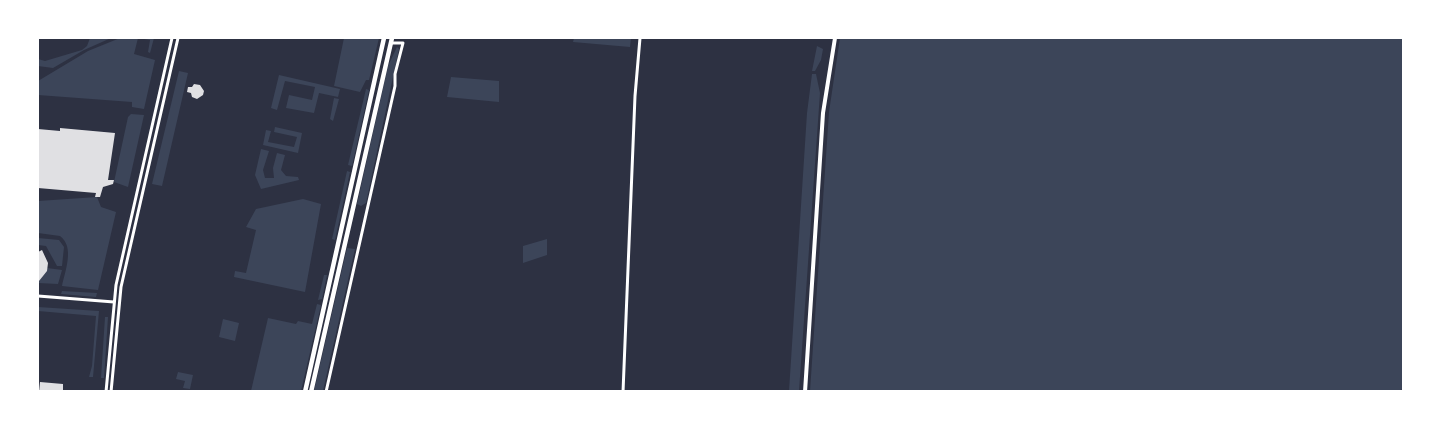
<!DOCTYPE html>
<style>
body{margin:0}
#map{position:relative;width:1441px;height:429px;overflow:hidden;background:#2d3142;font-family:"Golos Text",sans-serif}
canvas{display:block}
.frame{position:absolute;inset:0;border:39px solid #fff;pointer-events:none}
</style>
<div id="map">
<canvas width="1441" height="429"></canvas>
<div class="frame"></div>
</div>
<script>
const g = document.querySelector('canvas').getContext('2d');
g.lineJoin = 'round';
function fillPath(path, color) { g.fillStyle = color; g.fill(path, 'evenodd'); }
function strokePath(path, color, width, dash) { g.strokeStyle = color; g.lineWidth = width; g.lineCap = dash ? 'butt' : 'round'; g.setLineDash(dash || []); g.stroke(path); }
const green = new Path2D(`
 M90 38H111L84 50 53 68 38 66V59L45 61 82 50 87 46Z
 M120 38H154L150 53 148 52 150 40 138 38 134 54 155 60 144 109 132 107V102L38 95V81L88 51Z
 M344 38H379L369 80H366L360 92 334 86Z
 M574 38H631L630 47 573 42Z
 M840 38H1403V389L1396 392 810 391 829 112Z
 M817 46 823 49 821 60 815 71H812Z
 M397 47 399 49 366 203 361 206 357 204 388 66Z
 M179 71 188 73 162 186 152 184Z
 M812 74H816L820 93 799 391H789L807 113Z
 M279 75 340 89 338 97 319 93 314 113 286 108 289 95 312 100 315 87 285 81 277 110 271 108Z
 M451 77 499 81V102L447 97Z
 M366 89 369 90 352 166 348 165Z
 M334 98 339 99 333 121 330 119Z
 M131 114 144 115 128 187 114 182 128 117Z
 M275 127 302 133 298 153 263 145 266 130 271 131 268 142 294 147 297 137 274 132Z
 M261 149 269 151 263 170 265 178H274L273 168 277 153 285 155 281 170 286 176 298 177 299 180 261 189 255 175Z
 M347 171 350 172 335 240 332 239Z
 M97 197 101 207 116 212 98 290 62 286C65 271 75 247 60 236L38 233V201Z
 M303 199 321 204 305 292 234 277 235 271 246 273 256 230 246 227 256 209Z
 M38 238 59 240 64 247 62 266H57L46 246 38 245Z
 M547 239V255L523 263V246Z
 M347 248 355 249 323 391H314Z
 M47 268 62 270 58 284 38 283Z
 M324 275H327L322 299 318 300Z
 M62 291 97 293 96 297 61 294Z
 M317 304 321 305 301 391H251L268 318 296 324 298 321 312 324Z
 M38 307 99 311 93 377H89L92 366 96 316 38 311Z
 M105 317H108L104 378H101Z
 M223 319 239 323 235 341 219 337Z
 M178 372 193 375 190 389 183 388 185 381 176 379Z`);
const building = new Path2D(`
 M194 84 200 85 204 91 203 95 197 99 192 97 191 93 187 92 188 87H192Z
 M60 128 115 133 108 180H114L113 184 103 187 100 197H95L96 193 38 188V129L60 131Z
 M42 250 48 263 47 271 39 281 38 280V252Z
 M40 382 63 384V392H39Z`);
const minor = new Path2D(`
 M38 296 114 302
 M106 392 116 285 172 38
 M111 392 121 287 178 38
 M326 392 395 86V74L403 43H391
 M623 392 635 96 640 38`);
const tertiary = new Path2D(`
 M805 392 823 113 835 38`);
const secondary = new Path2D(`
 M305 392 384 38
 M311 392 392 38`);
fillPath(green, '#3c4559');
fillPath(building, '#e0e0e3');
strokePath(minor, '#fff', 3);
strokePath(tertiary, '#fff', 4);
strokePath(secondary, '#fff', 4.5);
</script>
